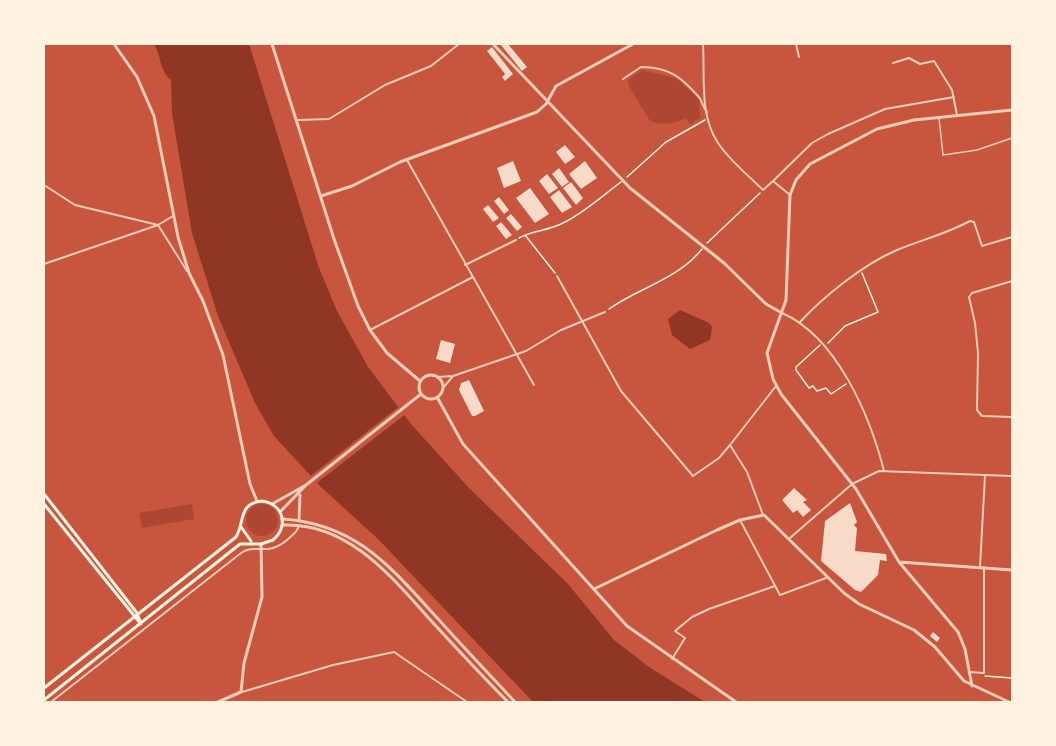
<!DOCTYPE html>
<style>
body{margin:0}
#map{position:relative;width:1056px;height:746px;overflow:hidden;background:#c8553d;font-family:"Fira Sans",sans-serif}
canvas{display:block}
.frame{position:absolute;inset:0;border:45px solid #fff3e0;pointer-events:none}
</style>
<div id="map">
<canvas width="1056" height="746"></canvas>
<div class="frame"></div>
</div>
<script>
const g = document.querySelector('canvas').getContext('2d');
g.lineJoin = 'round';
function fillPath(path, color) { g.fillStyle = color; g.fill(path, 'evenodd'); }
function strokePath(path, color, width, dash) { g.strokeStyle = color; g.lineWidth = width; g.lineCap = dash ? 'butt' : 'round'; g.setLineDash(dash || []); g.stroke(path); }
const green = new Path2D(`
 M642 70 676 78 699 99 700 118 690 124 686 118C675 124 661 126 650 121L629 86 628 80Z
 M192 504 194 519 142 528 139 513Z
 M246 520a16 16 0 1 1 32 0a16 16 0 1 1-32 0Z`);
const water = new Path2D(`
 M154 44H249L319 268 337 311 368 367 411 424 469 488 568 584 614 640 649 667 705 702H533L378 539 321 487 274 436 255 403 218 316 192 233 172 113 171 80C160 71 161 56 154 44Z
 M680 310 709 323 712 327 710 340 690 349 672 335 668 319Z`);
const pier = new Path2D(`
 M401 405 407 413 314 485 308 478Z`);
const building = new Path2D(`
 M500 44H508L527 67 522 71Z
 M492 47 513 74 505 81 502 77 505 74 487 51Z
 M565 145 575 157 565 164 556 152Z
 M513 161 521 181 504 188 497 168Z
 M585 161 597 178 581 189 569 174Z
 M559 168 569 182 562 187 552 174Z
 M547 174 558 188 549 194 539 181Z
 M571 182 583 198 576 205 563 188Z
 M530 188 549 214 535 223 516 198Z
 M559 190 572 207 562 213 550 197Z
 M499 197 509 210 504 214 494 201Z
 M488 205 499 218 493 222 483 209Z
 M511 214 522 227 517 231 506 218Z
 M501 222 512 235 506 239 496 226Z
 M441 340 455 344 450 363 436 359Z
 M469 380 484 411 475 416H472L459 390 461 383Z
 M794 488 807 500 803 502 811 510 803 517 797 510 793 513 782 500Z
 M850 503 857 522 854 525 857 528 855 551 886 554 887 561 880 560 878 575 861 592 855 590 821 561 825 521Z
 M933 632 940 638 937 642 930 636Z`);
const path = new Path2D(`
 M627 177 666 142 705 120
 M525 235 555 273
 M519 238C533 230 548 231 563 223 584 213 602 196 621 182
 M707 243 760 193
 M609 309C640 287 677 280 702 249
 M828 343 845 326 878 312 862 273
 M820 345 796 367V370L809 388 813 386 817 391 826 388 831 394 846 384
 M985 676 1012 678`);
const service = new Path2D(`
 M939 118 943 155 977 150 1012 138`);
const minor = new Path2D(`
 M703 44C705 76 699 115 718 143 730 161 748 175 763 190L773 181 790 195
 M796 44 799 57
 M893 63 909 58 920 64 934 61 952 90 957 115
 M623 79 641 67C669 67 681 77 698 96 703 101 702 107 707 112
 M298 120 329 119 385 85 431 66 459 44
 M407 160 534 385
 M773 181 812 143 828 134 885 109 954 97
 M44 185 75 205 158 225 187 271
 M44 264 158 225 173 216
 M465 265 516 240
 M557 276 621 391 693 476 719 458 730 445
 M1012 281 972 293 969 297 975 323 978 353 977 410 982 416 1012 417
 M782 313C837 337 870 416 884 471
 M800 322C824 296 864 264 897 250 923 239 944 235 970 221L974 222 982 246 1012 237
 M370 330 473 277
 M437 377 453 376 526 351 561 330 605 312
 M443 388 453 376
 M763 515 747 472 730 445 776 386
 M740 520 780 595 826 578
 M790 538 852 484 879 471 1012 476
 M980 567 985 475
 M672 659 685 638 675 631 692 617 709 609 775 586
 M970 672 984 673V567
 M242 692 333 665 394 652 467 702
 M51 702 241 553C256 543 267 557 287 540 293 534 297 533 299 525`);
const tertiary = new Path2D(`
 M114 44 137 77 154 116 178 237 189 273 203 301 223 355 250 484 257 501
 M272 44 334 239 358 306 370 330 387 353 420 381
 M493 44 630 188 724 263 766 304 782 313
 M321 196 352 186 400 162 537 112 546 104 556 86 633 44
 M419 387a12 12 0 1 1 24 0a12 12 0 1 1-24 0Z
 M437 397 463 444 627 626 736 702
 M272 504 306 485 421 394
 M280 512 306 485
 M283 519C358 524 392 569 440 621 464 648 490 675 515 702
 M299 520 300 495
 M283 525C350 522 394 580 435 625 459 651 483 677 508 702
 M899 562 1012 570
 M594 589 717 530 740 520 764 515 844 593 859 604 914 630 935 647 964 681 1009 702
 M972 686 965 649 958 632 899 562 856 489 781 394 773 379 767 353 786 300 790 195 796 180 810 164 877 129 914 120 1012 110
 M218 702 241 692 244 663 262 597 261 544`);
const secondary = new Path2D(`
 M44 494 137 613 141 624
 M44 504 140 623
 M241 527 251 541
 M44 688 236 537C245 522 238 503 262 501 284 504 289 527 273 540L261 544H240L44 700`);
fillPath(green, '#ae4732');
fillPath(water, '#8f3625');
fillPath(pier, '#c8553d');
fillPath(building, '#f7dbc8');
strokePath(path, '#fff3e0', 1.5);
strokePath(service, '#f1ccb7', 1.5);
strokePath(minor, '#f1ccb7', 2);
strokePath(tertiary, '#f1ccb7', 3);
strokePath(secondary, '#fff3e0', 3);
</script>
